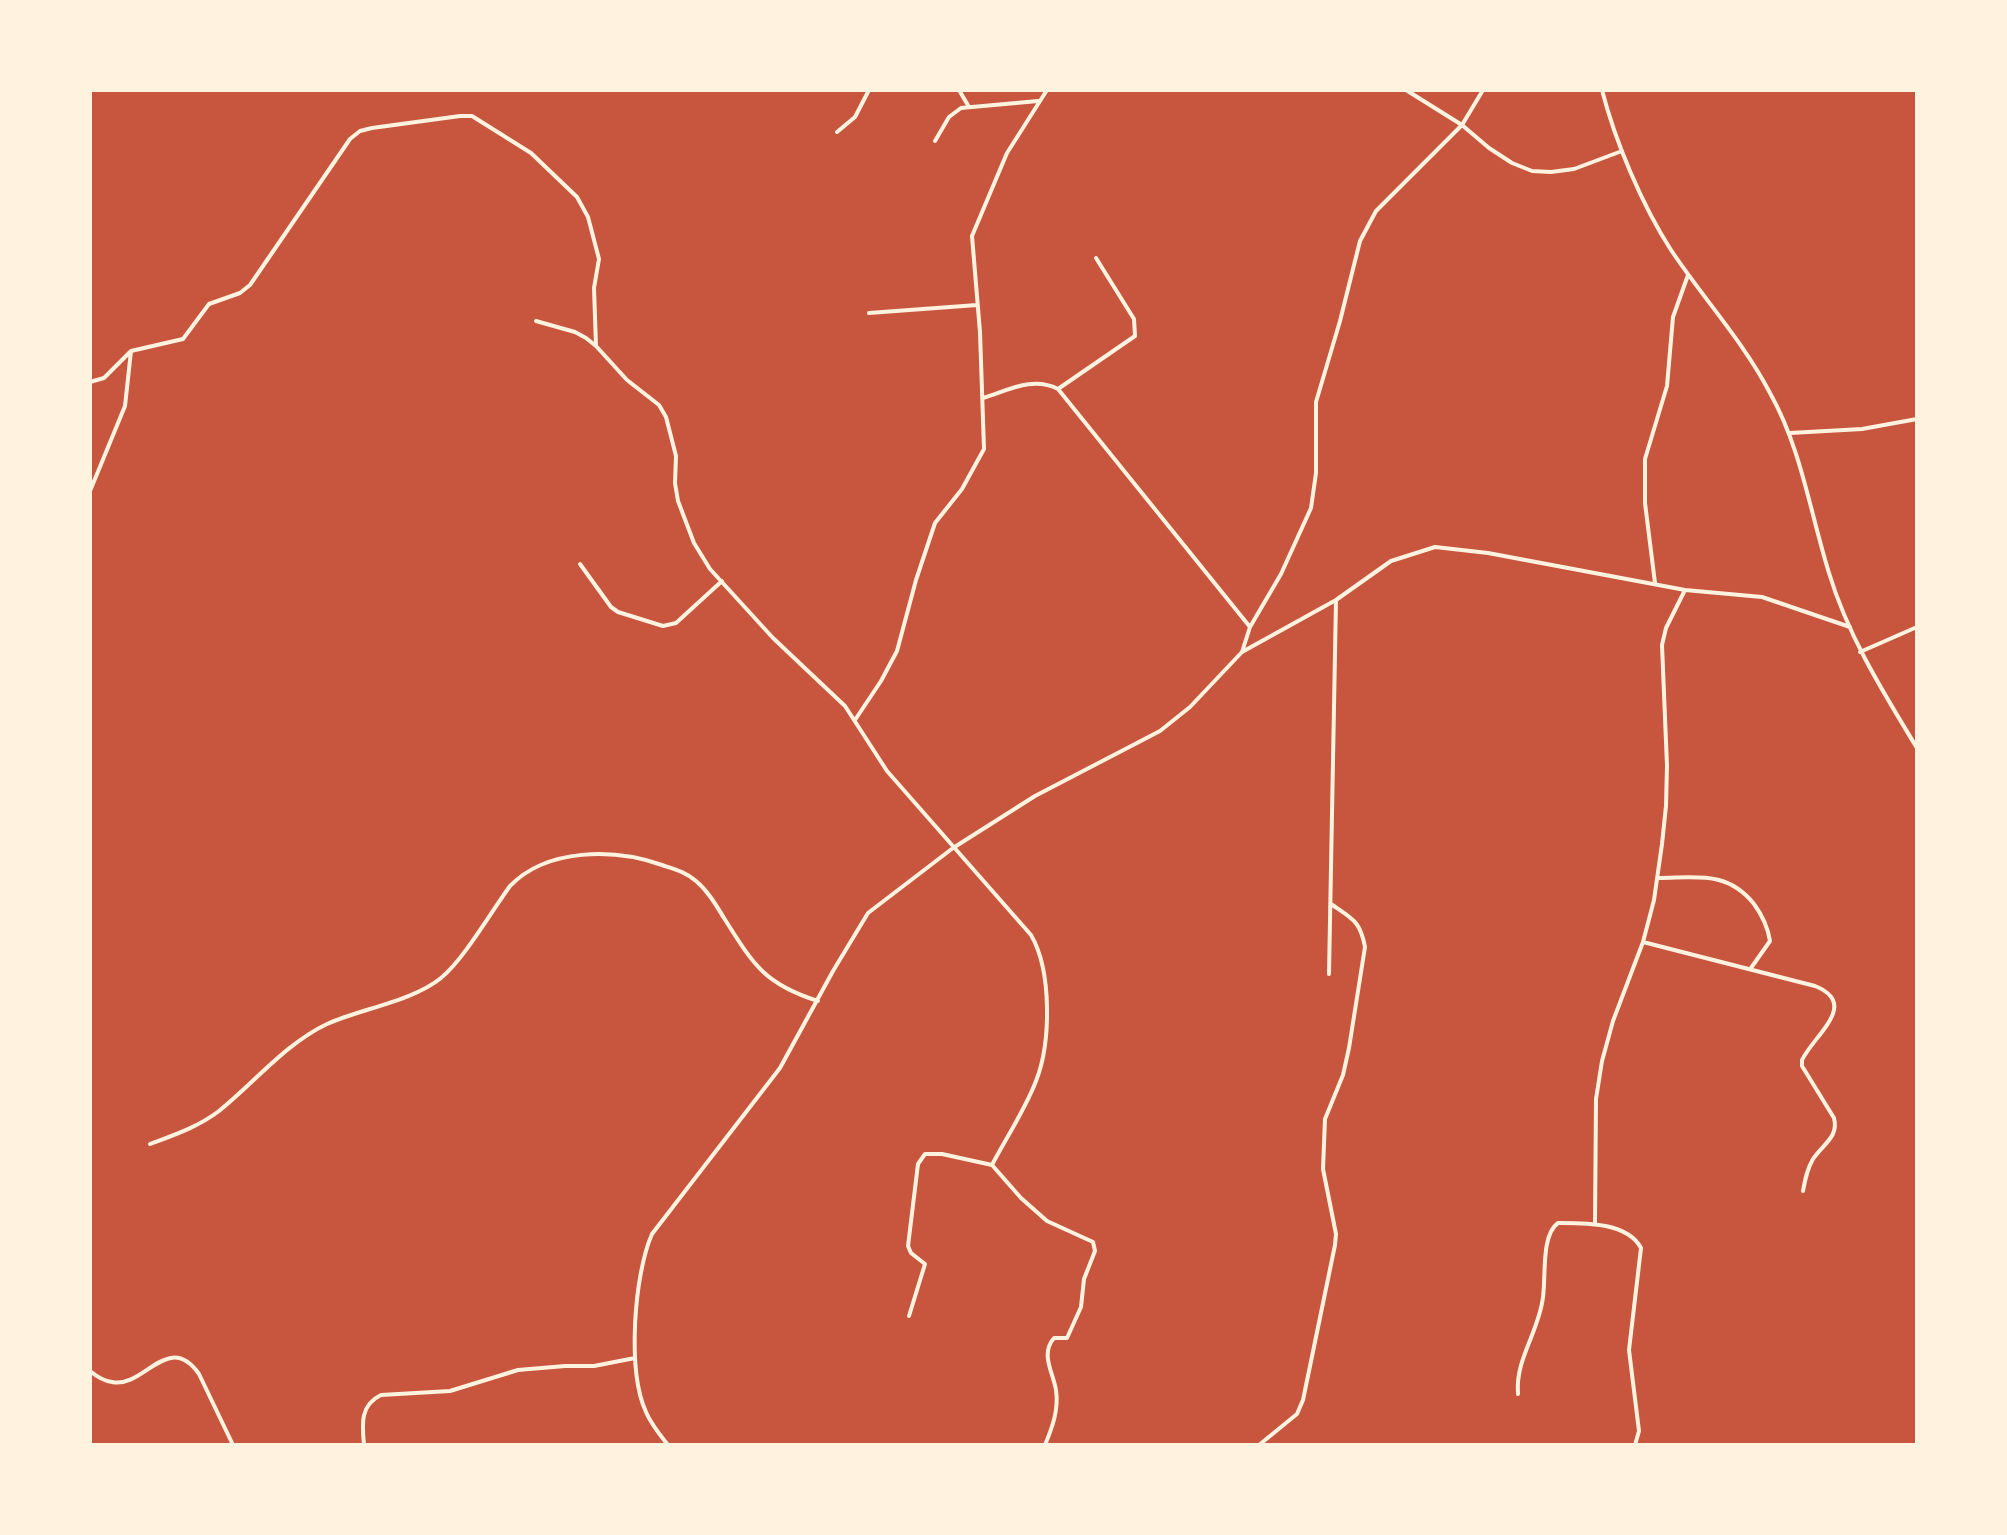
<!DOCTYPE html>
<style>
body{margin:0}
#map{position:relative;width:2007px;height:1535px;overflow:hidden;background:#c8553d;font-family:"Public Sans",sans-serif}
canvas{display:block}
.frame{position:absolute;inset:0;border:92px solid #fff3e0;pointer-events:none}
</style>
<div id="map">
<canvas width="2007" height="1535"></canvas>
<div class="frame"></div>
</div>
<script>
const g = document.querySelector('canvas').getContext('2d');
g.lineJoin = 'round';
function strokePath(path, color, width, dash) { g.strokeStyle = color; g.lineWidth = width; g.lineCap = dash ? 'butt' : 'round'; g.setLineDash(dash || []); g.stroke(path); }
const minor = new Path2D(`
 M959 90 969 107
 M1406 90 1462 125 1489 148 1512 163 1532 171 1551 172 1574 169 1622 151
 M1602 90C1615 141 1642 205 1671 250 1703 298 1743 341 1770 393 1801 448 1810 512 1829 573 1848 636 1883 692 1917 748
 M837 132 855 117 869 90
 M935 141 949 117 961 108 1038 101
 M869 313 977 305
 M536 321 575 332 586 338 596 346 627 380 659 405 666 417 676 456 675 483 678 501 694 543 710 569 773 638 845 706 887 771 1031 935C1052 971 1051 1043 1036 1081 1025 1110 1006 1138 992 1165
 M90 382 104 378 131 351 183 339 209 304 240 293 250 285 350 139 360 131 372 128 460 116H472L531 153 577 197 588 217 599 259 594 288 596 346
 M1058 389 1135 336 1134 319 1096 258
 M983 398C1009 390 1033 376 1058 389L1250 627 1242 652
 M1790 433 1862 429 1917 419
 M90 491 125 406 131 351
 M580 564 611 607 618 612 663 626 676 623 722 581
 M1655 583 1645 503V459L1667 386 1673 317 1688 275
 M1250 627 1281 574 1311 508 1316 473V402L1340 321 1360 241 1376 211 1462 125 1483 90
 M1860 652 1917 627
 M855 720 881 681 897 651 916 580 935 523 962 489 984 449 980 332 972 236 1007 153 1047 90
 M1657 878C1696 878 1727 870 1754 904 1762 915 1768 928 1770 941L1751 968
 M1643 942 1815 986C1860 1004 1814 1035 1802 1060V1066L1834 1118C1839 1137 1823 1144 1813 1159 1807 1169 1805 1180 1803 1191
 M1329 974 1336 600
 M150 1144C174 1135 198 1127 219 1111 254 1083 285 1044 327 1024 360 1009 413 1001 441 978 464 959 491 912 510 886 547 848 614 848 662 865 674 869 686 872 696 881 708 891 716 905 724 918 753 964 764 984 818 1001
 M1595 1223 1596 1099 1602 1061 1613 1021 1643 942 1654 900 1662 844 1666 806 1667 766 1662 645 1666 628 1684 592
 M909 1316 925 1264 911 1253 908 1246 918 1164 925 1154H942L992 1165 1021 1198 1047 1221 1093 1242 1095 1251 1084 1279 1081 1307 1067 1338H1054C1040 1354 1053 1372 1056 1390 1059 1410 1052 1428 1045 1445
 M90 1371C96 1376 104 1381 112 1382 144 1389 168 1330 199 1374L233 1445
 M1518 1394C1515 1359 1539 1332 1543 1297 1546 1276 1541 1235 1558 1223 1584 1223 1627 1222 1641 1248L1629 1350 1639 1431 1635 1445
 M364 1445C362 1424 360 1405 381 1395L450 1391 518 1370 565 1366H594L635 1358
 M668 1445C660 1435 651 1424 646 1412 627 1371 634 1275 652 1234L780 1068 833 971 868 913 953 848 1035 796 1160 731 1190 707 1242 652 1336 600 1391 561 1435 547 1488 553 1685 590 1762 597 1850 627
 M1259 1445 1297 1414 1303 1400 1335 1245 1336 1234 1323 1169 1325 1119 1343 1075 1349 1048 1365 947C1360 920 1352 919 1331 904`);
strokePath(minor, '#fff3e0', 4);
</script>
